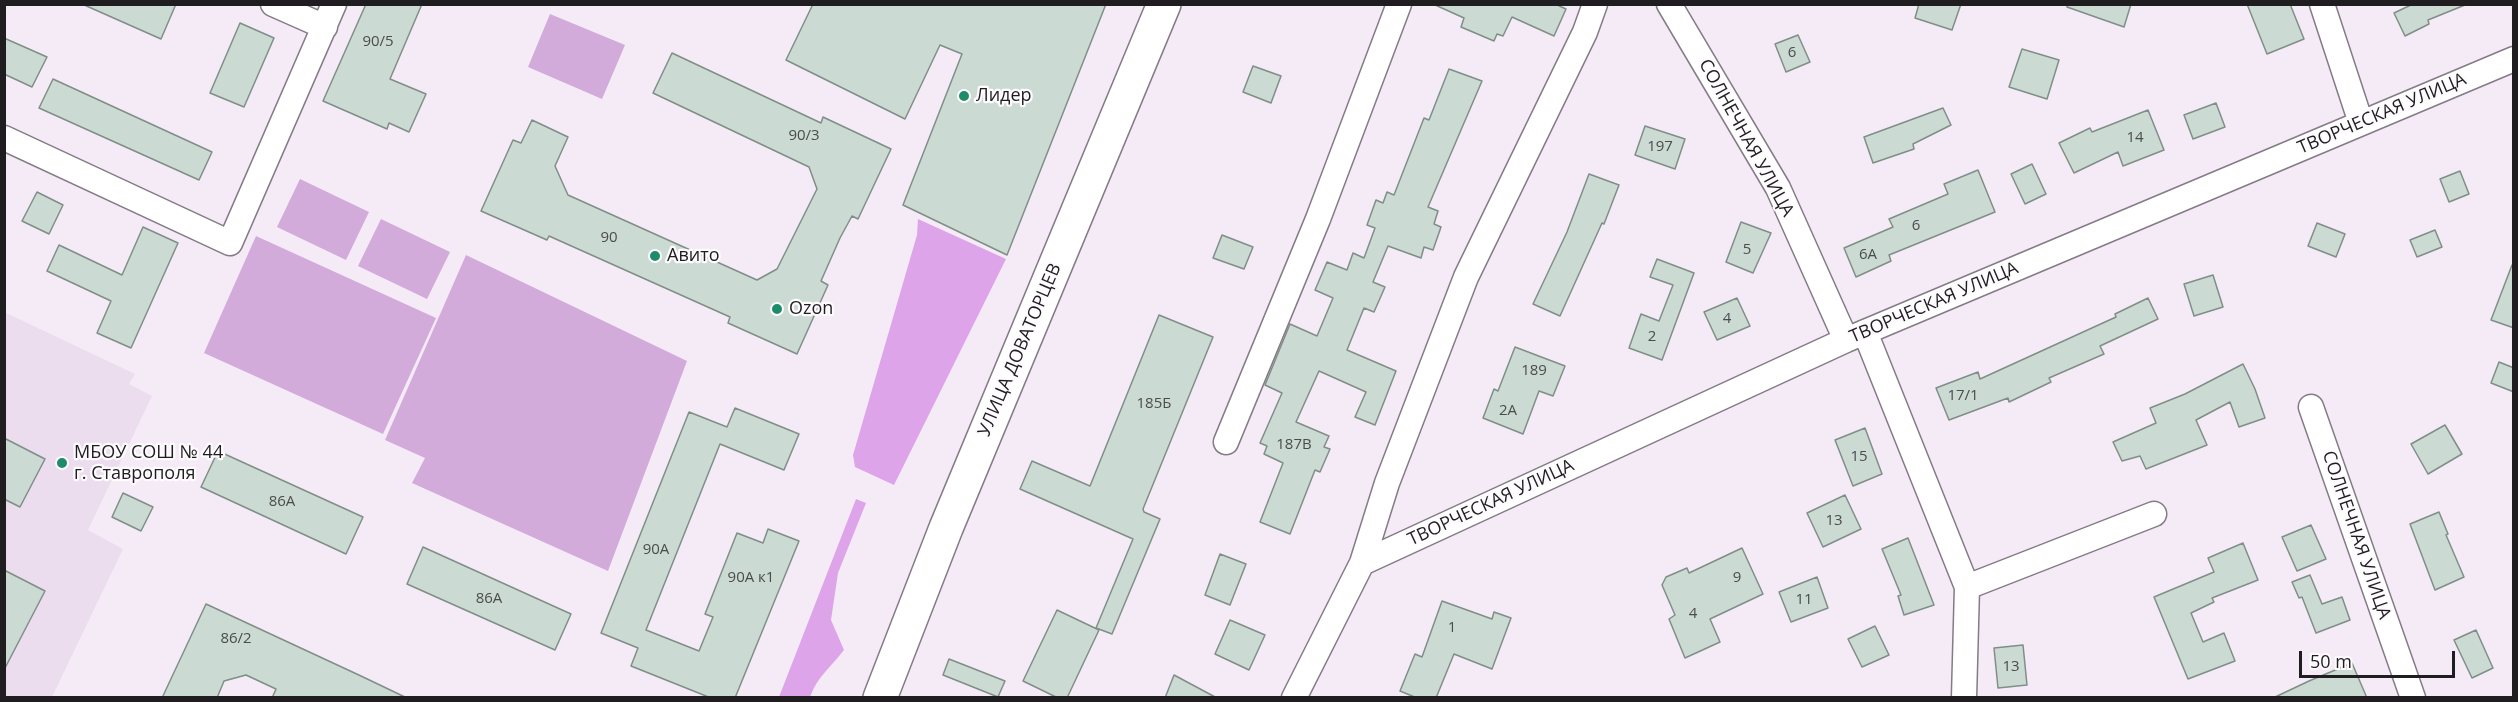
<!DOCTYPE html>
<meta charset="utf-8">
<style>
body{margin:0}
#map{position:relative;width:2518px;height:702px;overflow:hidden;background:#f5ebf7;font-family:"Open Sans",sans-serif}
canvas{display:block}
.frame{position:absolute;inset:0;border:6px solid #201d21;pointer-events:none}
.scale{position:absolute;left:2299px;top:651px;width:156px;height:27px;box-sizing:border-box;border:3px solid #201d21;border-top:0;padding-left:8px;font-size:18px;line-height:21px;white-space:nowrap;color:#201d21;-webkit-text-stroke:4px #fdfbfd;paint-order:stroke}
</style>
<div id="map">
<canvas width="2518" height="702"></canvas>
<div class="frame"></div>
<div class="scale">50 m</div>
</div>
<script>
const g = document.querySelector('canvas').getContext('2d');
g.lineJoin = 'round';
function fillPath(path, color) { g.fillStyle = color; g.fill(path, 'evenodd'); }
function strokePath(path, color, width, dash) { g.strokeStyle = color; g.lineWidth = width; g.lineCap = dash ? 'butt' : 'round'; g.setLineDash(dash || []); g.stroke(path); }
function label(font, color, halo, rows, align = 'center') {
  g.font = font + ' "Open Sans",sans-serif'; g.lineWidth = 4.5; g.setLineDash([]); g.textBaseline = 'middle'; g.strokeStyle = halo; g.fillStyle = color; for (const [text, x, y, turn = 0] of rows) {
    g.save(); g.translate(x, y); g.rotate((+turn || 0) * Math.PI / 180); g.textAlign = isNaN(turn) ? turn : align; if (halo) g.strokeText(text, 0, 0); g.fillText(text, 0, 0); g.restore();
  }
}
const built = new Path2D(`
 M4 312 135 374 129 384 152 396 88 530 123 549 52 697H5Z`);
const green = new Path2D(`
 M550 14 625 45 602 99 528 67Z
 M300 179 369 212 346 260 277 227Z
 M381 219 450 252 427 299 358 266Z
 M256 236 436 318 383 434 204 353Z
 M466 255 687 361 608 571 412 483 425 458 385 440Z`);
const forest = new Path2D(`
 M918 219 1006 259 894 485 855 467 853 455 917 235Z
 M856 499 866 503 838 573 831 620 844 650C831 667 817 677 810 697H779Z`);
const building = new Path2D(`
 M82 4H176L161 39Z
 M366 4H422L390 79 426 94 409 132 389 123 387 129 323 101Z
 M813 4H1106L1007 255 903 205 962 54 940 45 905 119 786 60Z
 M1433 4H1555L1566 9 1554 36 1512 17 1503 36 1497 34 1494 41 1461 27 1464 18Z
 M1919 4H1961L1952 30 1915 18Z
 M2067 4H2131L2124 27 2067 7Z
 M2247 4H2290L2304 39 2267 54Z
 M2413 4H2465V5L2428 20 2429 24 2405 36 2394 13Z
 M240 23 274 38 244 107 210 93Z
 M1798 35 1810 62 1786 72 1775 44Z
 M4 38 47 57 32 87 4 74Z
 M2022 49 2059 60 2047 99 2009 87Z
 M672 53 821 123 823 117 891 149 858 219 852 216 840 238 821 281 828 285 797 354 728 323 730 317 549 236 547 240 481 211 513 140 521 143 532 120 568 137 555 166 568 195 757 280 777 269 817 189 809 167 653 93Z
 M1253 66 1281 76 1271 103 1243 92Z
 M1449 69 1482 81 1428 207 1438 211 1434 224 1441 227 1433 250 1424 247 1421 258 1388 246 1373 282 1385 287 1374 312 1364 308 1347 350 1396 371 1375 425 1355 417 1366 392 1319 371 1296 422 1329 436 1324 447 1330 449 1320 472 1315 470 1290 534 1260 522 1283 463 1264 454 1267 446 1260 443 1282 393 1265 385 1290 324 1317 336 1333 298 1315 290 1327 262 1347 270 1353 253 1364 258 1375 228 1367 225 1376 200 1383 203 1387 192 1394 195 1424 118 1429 120Z
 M53 79 212 152 199 180 39 108Z
 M2216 103 2225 127 2193 139 2184 115Z
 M1943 108 1951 125 1913 144 1914 149 1873 163 1864 137Z
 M2148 110 2164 150 2123 166 2118 152 2074 173 2059 143 2090 128 2092 132Z
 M1645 126 1685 139 1675 169 1635 155Z
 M2032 164 2046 194 2025 204 2011 174Z
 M1978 170 1995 212 1889 255 1891 261 1856 277 1844 248 1893 227 1889 219 1948 194 1944 184Z
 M2460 171 2469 194 2449 202 2440 179Z
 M1589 174 1619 185 1604 224 1602 223 1560 316 1533 304 1567 232Z
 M37 192 63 205 49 234 22 221Z
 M1741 222 1771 233 1753 273 1726 262Z
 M2317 223 2345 234 2336 257 2308 246Z
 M143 227 178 243 131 348 97 333 111 301 47 271 59 245 122 275Z
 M2435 230 2442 247 2417 257 2410 240Z
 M1222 235 1253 247 1244 269 1213 258Z
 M1657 259 1694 273 1662 360 1629 348 1641 314 1659 321 1673 285 1650 277Z
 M2512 265H2514V328L2491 320Z
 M2213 275 2223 307 2194 316 2184 284Z
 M1737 298 1750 326 1717 340 1704 312Z
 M2148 298 2158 319 2100 346 2104 354 2049 378 2051 382 2009 402 2008 398 1949 420 1936 388 1978 372 1980 379 2116 317 2115 314Z
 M1159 315 1213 337 1143 509 1144 512 1160 519 1112 634 1096 628 1133 539 1020 489 1032 461 1090 486Z
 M1515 347 1565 366 1553 396 1539 391 1523 434 1483 418 1494 389 1498 391Z
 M2499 362 2514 368V392L2491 383Z
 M2243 364 2255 389 2265 418 2239 427 2230 402 2196 420 2207 445 2146 469 2140 456 2122 461 2113 442 2156 423 2150 408 2185 394Z
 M735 408 799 434 784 470 720 444 646 630 699 651 713 617 705 614 737 533 763 543 768 529 799 541 735 698H711L631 666 638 648 601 633 689 412 727 427Z
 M2445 425 2462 454 2428 474 2411 444Z
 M1865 428 1882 474 1853 486 1835 440Z
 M4 438 45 459 20 507 4 499Z
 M218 451 363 517 346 554 201 487Z
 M123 493 153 507 141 531 112 517Z
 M1845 495 1861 529 1823 547 1807 513Z
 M2439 512 2448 534 2446 535 2464 577 2435 590 2410 524Z
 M2311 525 2326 559 2297 571 2282 537Z
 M1908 538 1934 605 1904 615 1898 596 1901 595 1882 549Z
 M2243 543 2258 580 2212 598 2214 602 2191 613 2203 642 2224 633 2235 661 2188 679 2154 597 2214 572 2208 558Z
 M423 547 571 614 555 650 407 584Z
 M1742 548 1763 594 1710 619 1720 642 1685 658 1669 619 1675 615 1662 585 1666 577 1687 568 1689 573Z
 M1220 554 1246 564 1230 605 1205 595Z
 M4 570 45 591 4 670Z
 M2310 575 2322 604 2342 597 2350 620 2316 633 2302 597 2299 598 2292 582Z
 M1817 577 1828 608 1791 622 1779 592Z
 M1442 601 1492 619 1494 612 1511 618 1492 669 1454 654 1436 698H1417L1400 691 1415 654 1422 657Z
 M206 604 361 676 407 698H272L276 689 246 675 224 681 217 698H162Z
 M1057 610 1099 630 1067 698H1058L1023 681Z
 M1230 620 1265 635 1249 670 1215 654Z
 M1875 626 1889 655 1862 667 1848 639Z
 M2476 630 2493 668 2472 678 2454 640Z
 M2023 645 2027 685 1998 688 1994 648Z
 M949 659 1005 681 998 697 943 675Z
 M2352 663 2367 698H2273L2309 681Z
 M1174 675 1217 698H1165Z`);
const street = new Path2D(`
 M273 4 325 27
 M1669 4 1778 188 1846 340
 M2322 4 2361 123
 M4 138 230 243 334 4
 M1865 332 1967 587 1964 698
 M2311 407 2413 698
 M1226 442 1318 219 1399 4
 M1362 563 1846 340 2514 59
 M1967 587 2154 514
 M1294 698 1362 563 1387 483 1466 277 1585 32 1595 4`);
const secondary = new Path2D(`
 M880 698 946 528 1164 4`);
const markers = [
 [964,96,6,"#1e8b6a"],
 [655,256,6,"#1e8b6a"],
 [777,309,6,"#1e8b6a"],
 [62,463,6,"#1e8b6a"]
];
const numberNames = [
 ["90/5",378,42],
 ["6",1792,53],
 ["90/3",804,136],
 ["14",2135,138],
 ["197",1660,147],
 ["6",1916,226],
 ["90",609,238],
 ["5",1747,250],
 ["6А",1868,255],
 ["4",1727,319],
 ["2",1652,337],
 ["189",1534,371],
 ["17/1",1963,396],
 ["185Б",1154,404],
 ["2А",1508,411],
 ["187В",1294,445],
 ["15",1859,457],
 ["86А",282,502],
 ["13",1834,521],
 ["90А",656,550],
 ["90А к1",751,578],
 ["9",1737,578],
 ["86А",489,599],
 ["11",1804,600],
 ["4",1693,614],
 ["1",1452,628],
 ["86/2",236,639],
 ["13",2011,667]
];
const poiNames = [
 ["Лидер",976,96],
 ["Авито",667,256],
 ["Ozon",789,309],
 ["МБОУ СОШ № 44",74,453],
 ["г. Ставрополя",74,474]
];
const streetNames = [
 ["ТВОРЧЕСКАЯ УЛИЦА",2382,114,-23],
 ["СОЛНЕЧНАЯ УЛИЦА",1746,138,61],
 ["ТВОРЧЕСКАЯ УЛИЦА",1934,303,-23],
 ["УЛИЦА ДОВАТОРЦЕВ",1020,350,-67],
 ["ТВОРЧЕСКАЯ УЛИЦА",1491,503,-25],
 ["СОЛНЕЧНАЯ УЛИЦА",2356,535,71]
];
fillPath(built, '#ebdcee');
fillPath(green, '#d2abdb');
fillPath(forest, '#dda4ea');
fillPath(building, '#cbdad3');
strokePath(building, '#808e88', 1.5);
strokePath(street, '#847b86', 27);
strokePath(secondary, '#847b86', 36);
strokePath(street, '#fff', 24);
strokePath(secondary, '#fff', 33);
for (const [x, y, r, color] of markers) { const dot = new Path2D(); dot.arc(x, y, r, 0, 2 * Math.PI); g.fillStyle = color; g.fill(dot); strokePath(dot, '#fdfbfd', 2); }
label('15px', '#4b4c4e', null, numberNames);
label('18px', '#201d21', '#fdfbfd', poiNames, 'left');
label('18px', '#201d21', '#fdfbfd', streetNames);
</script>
